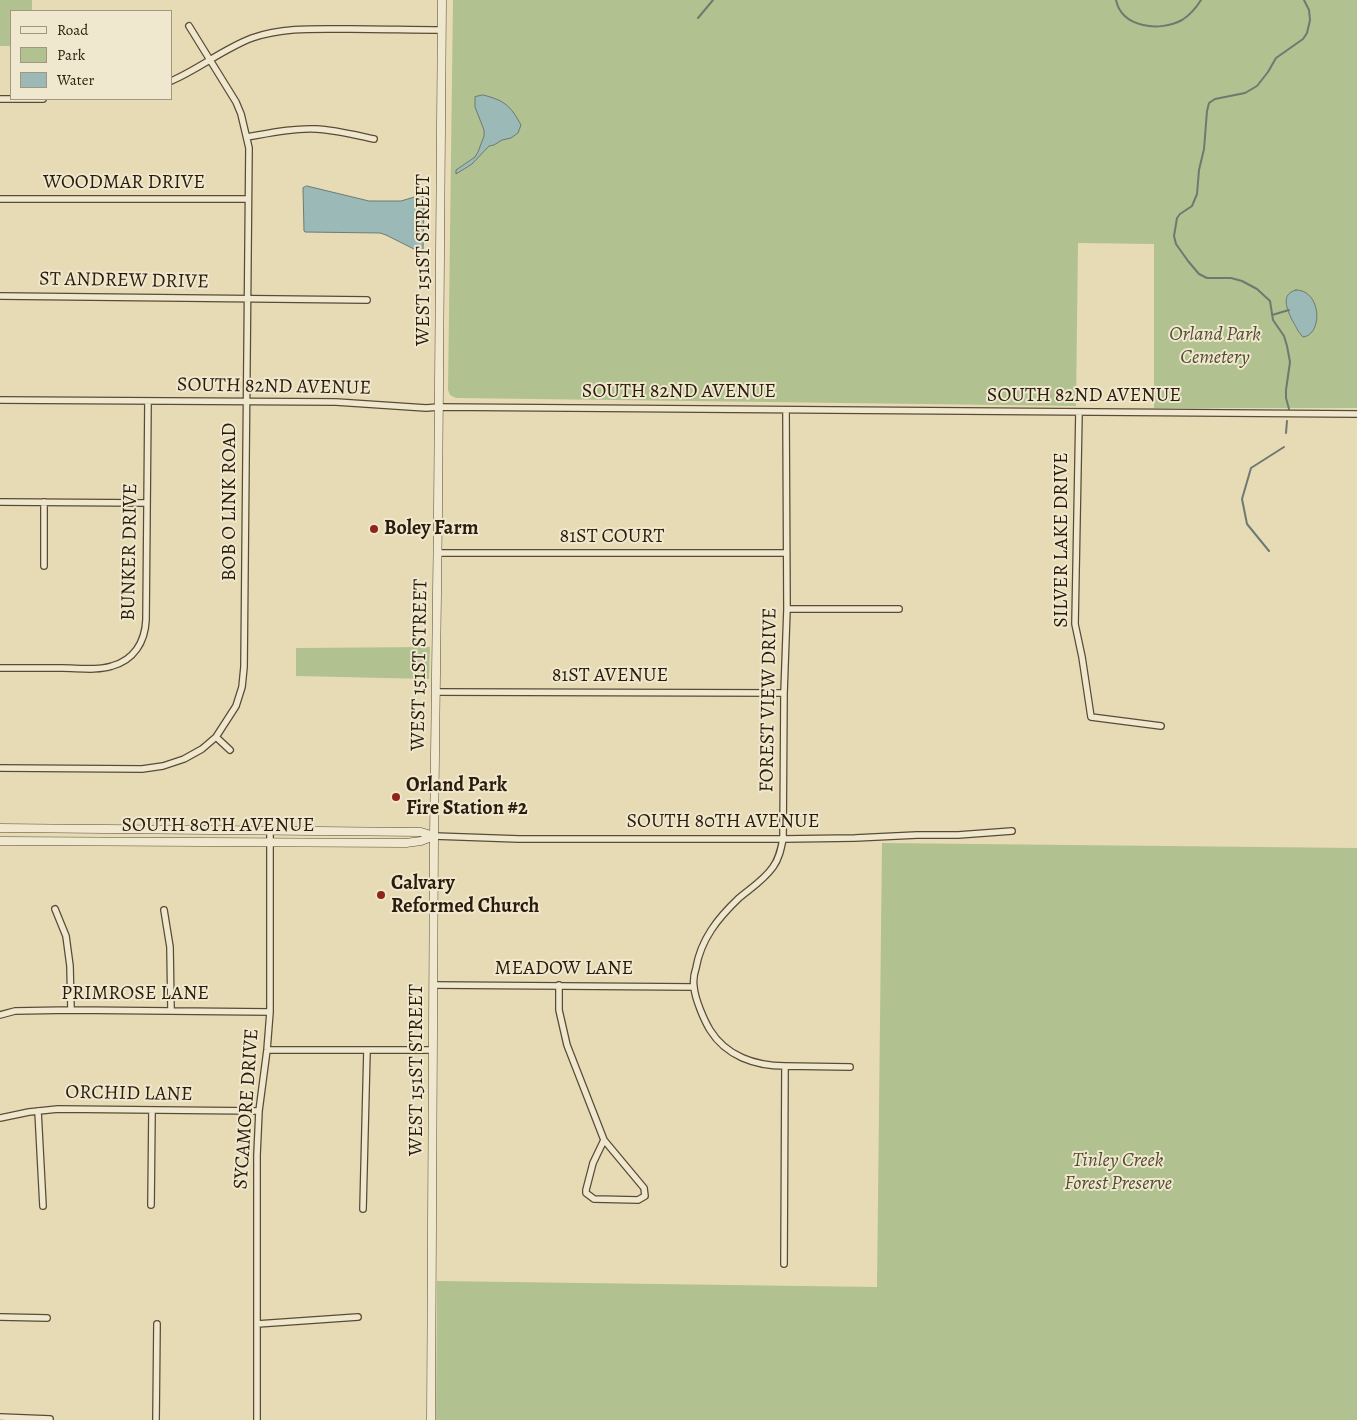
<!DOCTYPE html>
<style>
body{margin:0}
#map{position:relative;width:1357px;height:1420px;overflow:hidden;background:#e7dbb5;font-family:Alegreya,serif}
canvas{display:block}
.legend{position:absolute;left:10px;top:10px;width:162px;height:90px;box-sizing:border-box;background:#efe8cf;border:1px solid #a09681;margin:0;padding:6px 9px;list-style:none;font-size:15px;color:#2a1b0b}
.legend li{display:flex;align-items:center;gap:10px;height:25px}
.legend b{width:25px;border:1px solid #a09681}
</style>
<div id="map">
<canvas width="1357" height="1420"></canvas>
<ul class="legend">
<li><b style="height:6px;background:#efe8cf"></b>Road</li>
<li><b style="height:14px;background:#b2c190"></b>Park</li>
<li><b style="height:14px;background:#9ab9b7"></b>Water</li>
</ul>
</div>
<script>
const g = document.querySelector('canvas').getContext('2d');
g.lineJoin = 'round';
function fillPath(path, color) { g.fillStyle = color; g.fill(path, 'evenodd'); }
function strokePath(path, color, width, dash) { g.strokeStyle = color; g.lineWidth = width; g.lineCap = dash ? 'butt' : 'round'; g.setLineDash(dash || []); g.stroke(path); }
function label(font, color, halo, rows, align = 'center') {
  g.font = font + ' Alegreya,serif'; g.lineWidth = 4; g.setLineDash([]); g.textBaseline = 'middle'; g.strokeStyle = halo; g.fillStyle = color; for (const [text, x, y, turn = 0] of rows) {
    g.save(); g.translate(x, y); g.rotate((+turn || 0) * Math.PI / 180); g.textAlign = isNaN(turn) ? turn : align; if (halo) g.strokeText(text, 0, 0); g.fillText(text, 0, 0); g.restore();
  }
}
const green = new Path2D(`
 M0 0H32V11H11V46H0Z
 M453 0H1357V408H1154V244L1078 243 1076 406 456 398 450 395 448 390Z
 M430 647 429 679 296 676V648Z
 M882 843 1357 848V1420H436L437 1281 877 1287Z`);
const water = new Path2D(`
 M483 95C504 100 511 106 521 125L518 133 511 138 502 140 494 145 489 146 472 164 456 174V170L475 157 478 152 484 136V130L475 107V97Z
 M307 186 369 201H401L421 195 423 196 424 201 423 250 420 252 386 235 380 233 305 232 304 231 303 188Z
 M1296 290C1322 290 1323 335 1303 337 1297 331 1296 326 1292 320 1287 309 1280 294 1296 290Z`);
const stream = new Path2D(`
 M1116 0C1122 28 1160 32 1182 20 1190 15 1196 8 1201 0
 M698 18 713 0
 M1272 315 1289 310
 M1289 409 1286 398V390L1290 362 1287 346 1284 336 1273 320 1270 301 1257 289 1242 281 1231 278H1207L1199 274 1188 261 1176 244 1174 236 1177 218 1180 214 1192 206 1197 194 1199 170 1204 149 1207 111 1209 103 1215 99 1245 93 1257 86 1268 72 1276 58 1303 39 1307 33 1310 20 1309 10 1304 0
 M1286 433 1287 421
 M1269 551 1247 524 1242 499 1251 468 1284 447`);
const minor = new Path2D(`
 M171 81C199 69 223 49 252 38 284 27 317 29 350 29 381 29 412 30 442 30
 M0 99H43
 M247 137C270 133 293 128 316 129 336 130 355 135 374 139
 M0 199H248
 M0 296 367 300
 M0 400 336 402 426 408 439 407 1357 414
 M1079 412 1075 624 1082 657 1091 717 1161 726
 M0 502 147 503
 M438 553H786
 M44 566V502
 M787 609H899
 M0 668C21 668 41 668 62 668 78 668 97 671 112 666 134 660 145 642 146 620L148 401
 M436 692 784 693
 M216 737 230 750
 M0 768 142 769 163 766 184 759 202 749 216 737 236 706 242 687 244 667 249 148 241 114 236 102 189 26
 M434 836 519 839H783L855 838 917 835H958L1012 831
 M55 909 66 936 70 966 71 1010
 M164 910 170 947 171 1010
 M433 985 694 987
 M559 985V1010L567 1045 604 1140 593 1163 586 1190V1193L594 1199 638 1200 645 1196 644 1188 604 1140
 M0 1015 15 1011 71 1010 270 1012
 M267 1050H433
 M785 1066 850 1067
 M38 1111 43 1206
 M0 1118 29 1112 58 1109 259 1111
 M151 1205 152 1111
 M363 1209 367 1050
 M784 1264 785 1066C755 1066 726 1056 710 1030 704 1020 695 999 694 987 693 981 694 974 696 968 701 939 718 918 739 898 751 888 764 880 773 867 779 859 781 849 783 839L784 693 787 609 786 410
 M0 1317 47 1318
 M257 1324 358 1317
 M0 1417 50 1419
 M156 1420 157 1324
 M257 1420V1155L259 1111 267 1050 270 1012V830`);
const tertiary = new Path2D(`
 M0 828 421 832 434 836
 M0 841 406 843 421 841 434 836
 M431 1420 434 836 438 512 442 0`);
const markers = [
 [374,529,5,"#8f2418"],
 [396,797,5,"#8f2418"],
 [381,895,5,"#8f2418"]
];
const streetNames = [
 ["WOODMAR DRIVE",124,183],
 ["WEST 151ST STREET",424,260,-90],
 ["ST ANDREW DRIVE",124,281,1],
 ["SOUTH 82ND AVENUE",274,387,1],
 ["SOUTH 82ND AVENUE",679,392],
 ["SOUTH 82ND AVENUE",1084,396],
 ["BOB O LINK ROAD",230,502,-90],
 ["81ST COURT",612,537],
 ["SILVER LAKE DRIVE",1062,540,-90],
 ["BUNKER DRIVE",130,552,-89],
 ["WEST 151ST STREET",420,665,-89],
 ["81ST AVENUE",610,676],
 ["FOREST VIEW DRIVE",769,700,-89],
 ["SOUTH 80TH AVENUE",723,822],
 ["SOUTH 80TH AVENUE",218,826],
 ["MEADOW LANE",564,969],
 ["PRIMROSE LANE",135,994],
 ["WEST 151ST STREET",417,1070,-90],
 ["ORCHID LANE",129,1094,1],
 ["SYCAMORE DRIVE",247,1109,-86]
];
const parkNames = [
 ["Orland Park",1215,335],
 ["Cemetery",1215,358],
 ["Tinley Creek",1118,1161],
 ["Forest Preserve",1118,1184]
];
const poiNames = [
 ["Boley Farm",384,529],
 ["Orland Park",406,786],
 ["Fire Station #2",406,809],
 ["Calvary",391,884],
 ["Reformed Church",391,907]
];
fillPath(green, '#b2c190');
fillPath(water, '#9ab9b7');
strokePath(water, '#6d7a72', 1);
strokePath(stream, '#6d7a72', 2);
strokePath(minor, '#594b36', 8);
strokePath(tertiary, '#594b36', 9);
strokePath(minor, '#efe8cf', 5.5);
strokePath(tertiary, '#efe8cf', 8);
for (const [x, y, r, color] of markers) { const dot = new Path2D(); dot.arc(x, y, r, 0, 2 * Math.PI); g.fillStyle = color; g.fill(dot); strokePath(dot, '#efe8cf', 2); }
label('20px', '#2a1b0b', '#efe8cf', streetNames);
label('italic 20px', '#534d33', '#efe8cf', parkNames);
label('bold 20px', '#2a1b0b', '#efe8cf', poiNames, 'left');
</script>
